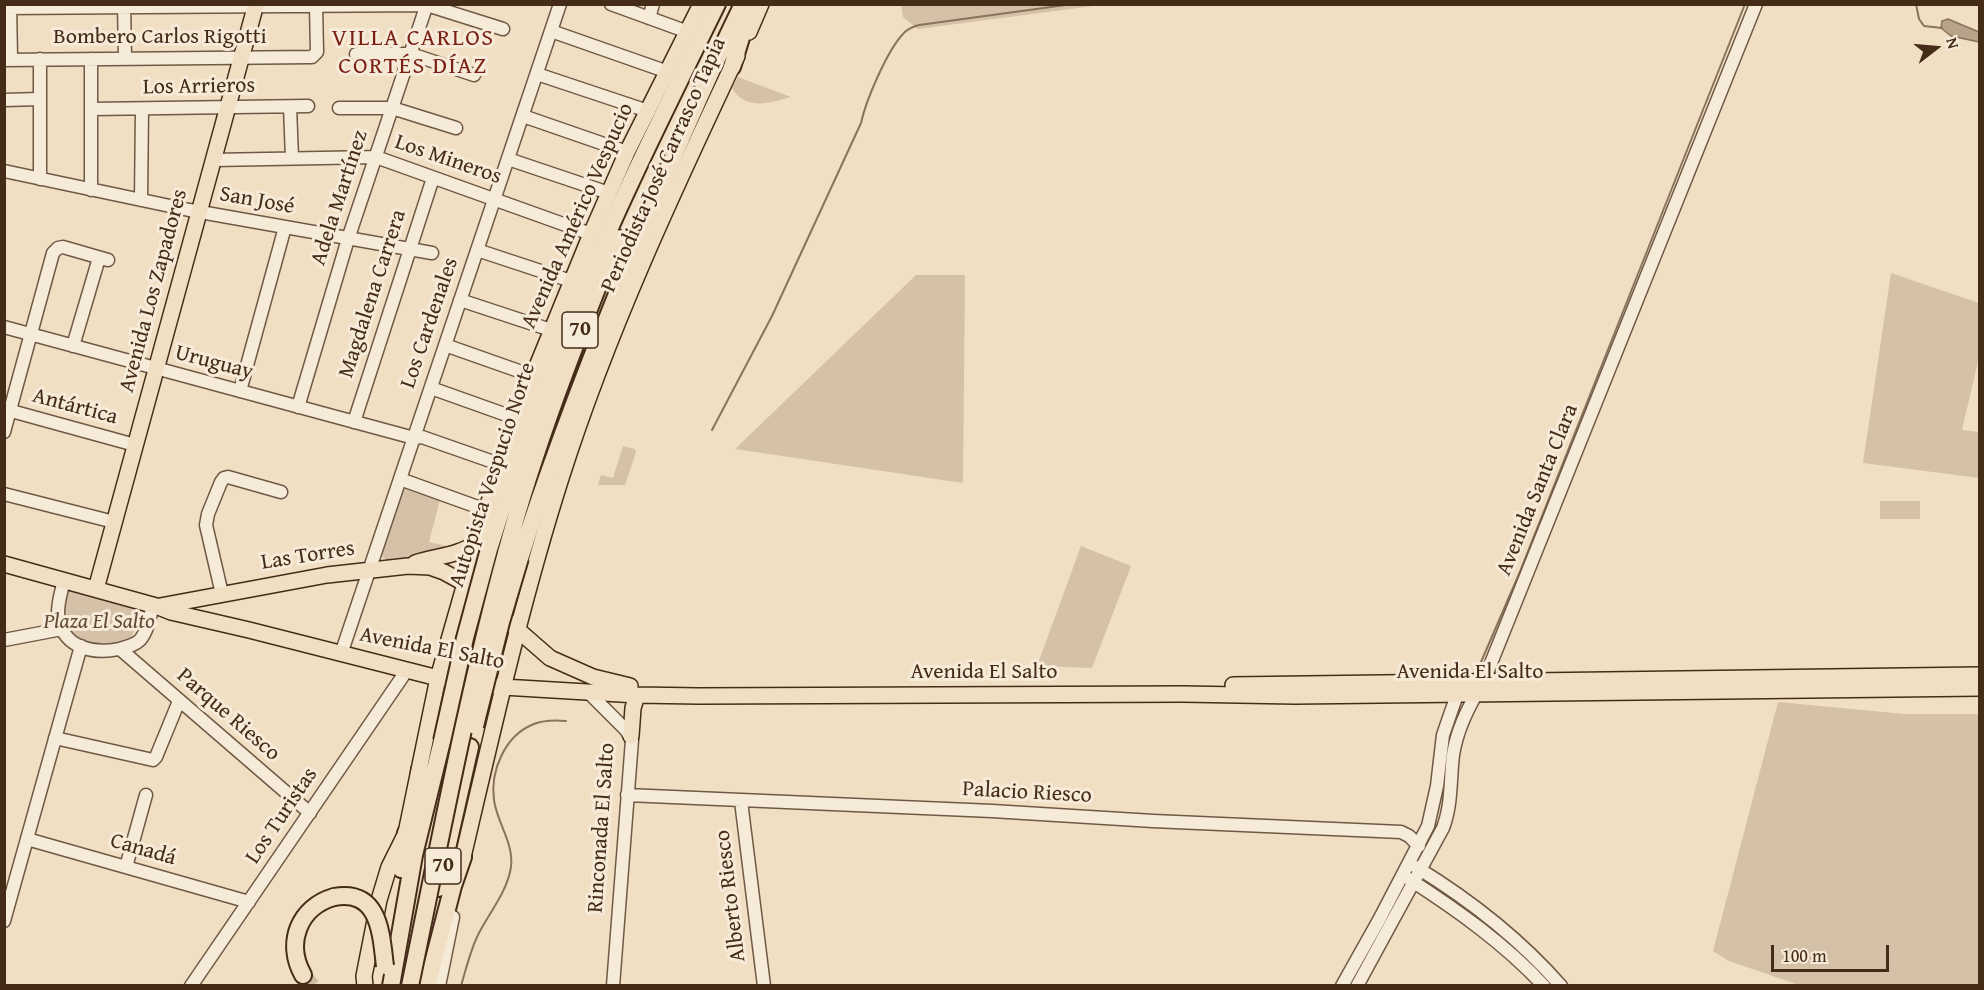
<!DOCTYPE html>
<meta charset="utf-8">
<style>
body{margin:0}
#map{position:relative;width:1984px;height:990px;overflow:hidden;background:#f1dfc4;font-family:"Gentium Book Plus",serif}
canvas{display:block}
.frame{position:absolute;inset:0;border:6px solid #452c19;pointer-events:none}
.north{position:absolute;left:1906px;top:18px;width:60px;height:60px;-webkit-text-stroke:4px #f6ead9;paint-order:stroke;rotate:74deg;font-size:16px;font-weight:700;line-height:24px;text-align:center;color:#452c19}
.north::after{content:'';display:block;margin:auto;width:21px;height:27px;background:#452c19;clip-path:polygon(50% 0,100% 100%,50% 72%,0 100%)}
.scale{position:absolute;left:1771px;top:945px;width:118px;height:27px;box-sizing:border-box;border:3px solid #452c19;border-top:0;padding-left:8px;font-size:18px;line-height:21px;white-space:nowrap;color:#452c19;-webkit-text-stroke:4px #f6ead9;paint-order:stroke}
</style>
<div id="map">
<canvas width="1984" height="990"></canvas>
<div class="frame"></div>
<div class="north">N</div>
<div class="scale">100 m</div>
</div>
<script>
const g = document.querySelector('canvas').getContext('2d');
g.lineJoin = 'round';
function fillPath(path, color) { g.fillStyle = color; g.fill(path, 'evenodd'); }
function strokePath(path, color, width, dash) { g.strokeStyle = color; g.lineWidth = width; g.lineCap = dash ? 'butt' : 'round'; g.setLineDash(dash || []); g.stroke(path); }
function label(font, color, halo, rows, align = 'center') {
  g.font = font + ' "Gentium Book Plus",serif'; g.lineWidth = 6; g.setLineDash([]); g.textBaseline = 'middle'; g.strokeStyle = halo; g.fillStyle = color; for (const [text, x, y, turn = 0] of rows) {
    g.save(); g.translate(x, y); g.rotate((+turn || 0) * Math.PI / 180); g.textAlign = isNaN(turn) ? turn : align; if (halo) g.strokeText(text, 0, 0); g.fillText(text, 0, 0); g.restore();
  }
}
const green = new Path2D(`
 M901 5V4L1101 5 918 29 903 17Z
 M738 77 791 97C770 103 745 111 732 88Z
 M1891 273 1979 303V357L1962 430 1979 432V478L1863 463Z
 M916 275H965L963 483 735 449Z
 M623 446 635 449 636 452 625 485H598L601 475 613 478Z
 M403 484 441 496 429 542 456 548 389 563 381 555Z
 M1880 501H1920V519H1880Z
 M1081 546 1131 566 1092 668 1037 666Z
 M67 589 142 607 132 636 126 642 117 645H89L66 627 62 620 63 597Z
 M1778 702 1904 714H1979V985H1799L1729 961 1713 951Z`);
const water = new Path2D(`
 M1948 19 1979 32V42L1951 36 1941 28 1942 21Z`);
const stream = new Path2D(`
 M1916 4 1919 19 1924 26 1942 28
 M712 430 772 316 861 123C866 100 887 51 903 34 907 29 912 27 919 25L1073 4
 M1481 662 1519 574 1745 4
 M461 986C466 969 470 952 477 937 488 914 507 893 511 867 514 843 497 823 494 800 490 771 505 735 534 724 544 720 555 720 566 721`);
const highwayTunnel = new Path2D(`
 M303 975 312 986`);
const minor = new Path2D(`
 M10 4 11 59
 M124 4 125 58
 M611 4 688 32
 M4 8 427 5 503 29
 M649 18 653 4
 M551 31 668 72
 M356 54H411L474 75
 M40 59V179
 M4 60 312 57 317 52 316 6
 M537 74 648 111
 M4 100 40 99
 M290 107 292 158
 M339 108H392L456 128
 M91 109 308 106
 M523 116 627 152
 M508 159 609 193
 M213 160 376 157 591 234
 M4 171 189 210 432 253
 M91 190V59
 M141 200 142 109
 M477 250 571 281
 M460 300 551 330
 M4 327 414 438 422 437 502 465
 M445 345 533 376
 M73 346 99 258
 M431 388 518 419
 M240 391 285 227
 M298 407 348 239 427 4
 M4 409 135 445
 M354 422 433 178
 M4 432 53 253 58 248 63 247 108 260
 M400 479 486 510
 M4 494 114 522
 M64 580C61 593 56 608 59 621 66 649 95 654 119 649 127 647 135 645 140 640 148 631 150 616 153 605
 M222 594 206 525 208 514 221 482 224 478 228 477 281 492
 M4 640 62 629
 M120 649 310 813
 M341 654 560 4
 M587 691 626 730 632 740 613 986
 M55 738 153 760 156 757 179 701
 M627 795 992 811 1153 821 1401 832 1409 836 1419 846
 M741 801 764 986
 M27 839 249 902
 M126 867 146 795
 M1416 867C1470 900 1519 938 1561 986
 M1409 879C1457 910 1505 944 1544 986
 M4 921 81 646
 M191 986 407 670
 M439 986 453 917
 M1342 986 1379 920 1428 826 1437 786 1443 735 1460 686
 M1357 986 1443 828C1452 804 1450 780 1453 755 1457 729 1469 705 1483 683L1756 4`);
const major = new Path2D(`
 M749 32 761 4
 M415 563C436 556 459 556 477 542
 M4 564 156 606 171 612 249 630 438 678 503 687 637 695 699 696 1183 694 1295 696 1980 688
 M96 589 256 4
 M160 606 327 575 408 566 430 567 444 572 464 583 550 658 593 677 630 686
 M1233 685 1980 675
 M631 736 633 708 637 695
 M463 857C493 729 522 600 562 475 608 331 673 192 737 56
 M365 986 364 976 379 900 389 867 406 833 438 678 486 510 533 376 591 234 627 152 701 4`);
const highway = new Path2D(`
 M732 67 751 5
 M489 549C514 470 541 391 573 314 616 208 667 106 717 4
 M506 553C535 445 576 341 617 238
 M520 558C549 467 583 378 619 289 657 193 697 98 743 4
 M417 799 420 769
 M401 869 406 833
 M438 888 470 747
 M303 975C285 943 299 907 334 897
 M391 986 414 855 442 741
 M427 986 453 886 463 857`);
const highwayBridge = new Path2D(`
 M475 726 501 622 520 558
 M442 741 465 638 489 549
 M334 897C380 889 381 934 385 966
 M410 986C440 841 467 696 506 553`);
const shields = [
 [580,330,36],
 [443,866,36]
];
const shieldNames = [
 ["70",580,330],
 ["70",443,866]
];
const streetNames = [
 ["Bombero Carlos Rigotti",160,37],
 ["Los Arrieros",199,87,-1],
 ["Los Mineros",448,160,19],
 ["Periodista José Carrasco Tapia",664,165,-66],
 ["Adela Martínez",340,198,-72],
 ["San José",257,201,10],
 ["Avenida Américo Vespucio",578,216,-66],
 ["Avenida Los Zapadores",154,291,-75],
 ["Magdalena Carrera",373,294,-72],
 ["Los Cardenales",430,323,-71],
 ["Uruguay",214,363,15],
 ["Antártica",75,407,15],
 ["Autopista Vespucio Norte",493,475,-72],
 ["Avenida Santa Clara",1538,490,-68],
 ["Las Torres",308,556,-9],
 ["Avenida El Salto",432,649,11],
 ["Avenida El Salto",984,672],
 ["Avenida El Salto",1470,672],
 ["Parque Riesco",228,715,41],
 ["Palacio Riesco",1027,793,3],
 ["Los Turistas",282,816,-56],
 ["Rinconada El Salto",602,828,-86],
 ["Canadá",143,850,16],
 ["Alberto Riesco",731,896,-97]
];
const parkNames = [
 ["Plaza El Salto",99,622]
];
const neighbourhoodNames = [
 ["VILLA CARLOS",413,39],
 ["CORTÉS DÍAZ",413,67]
];
fillPath(green, '#d4c1a7');
fillPath(water, '#b7a28a');
strokePath(water, '#89735d', 1.5);
strokePath(stream, '#89735d', 2);
strokePath(highwayTunnel, '#cfbba2', 16, [16, 8]);
strokePath(minor, '#705944', 15);
strokePath(major, '#452c19', 18);
strokePath(highway, '#452c19', 20);
strokePath(minor, '#f6ead9', 12);
strokePath(major, '#f1dfc4', 15);
strokePath(highway, '#f1dfc4', 16);
strokePath(highwayBridge, '#452c19', 20, []);
strokePath(highwayBridge, '#f1dfc4', 16);
for (const [x, y, w] of shields) { const box = new Path2D(); box.roundRect(x - w / 2, y - 18, w, 36, 4.5); g.fillStyle = '#f6ead9'; g.fill(box); strokePath(box, '#452c19', 1.5); }
label('bold 21px', '#452c19', null, shieldNames);
label('22px', '#452c19', '#f6ead9', streetNames);
label('italic 22px', '#624a35', '#f6ead9', parkNames);
g.letterSpacing = '1.5px';
label('24px', '#7a1f14', '#f6ead9', neighbourhoodNames);
g.letterSpacing = '0px';
</script>
